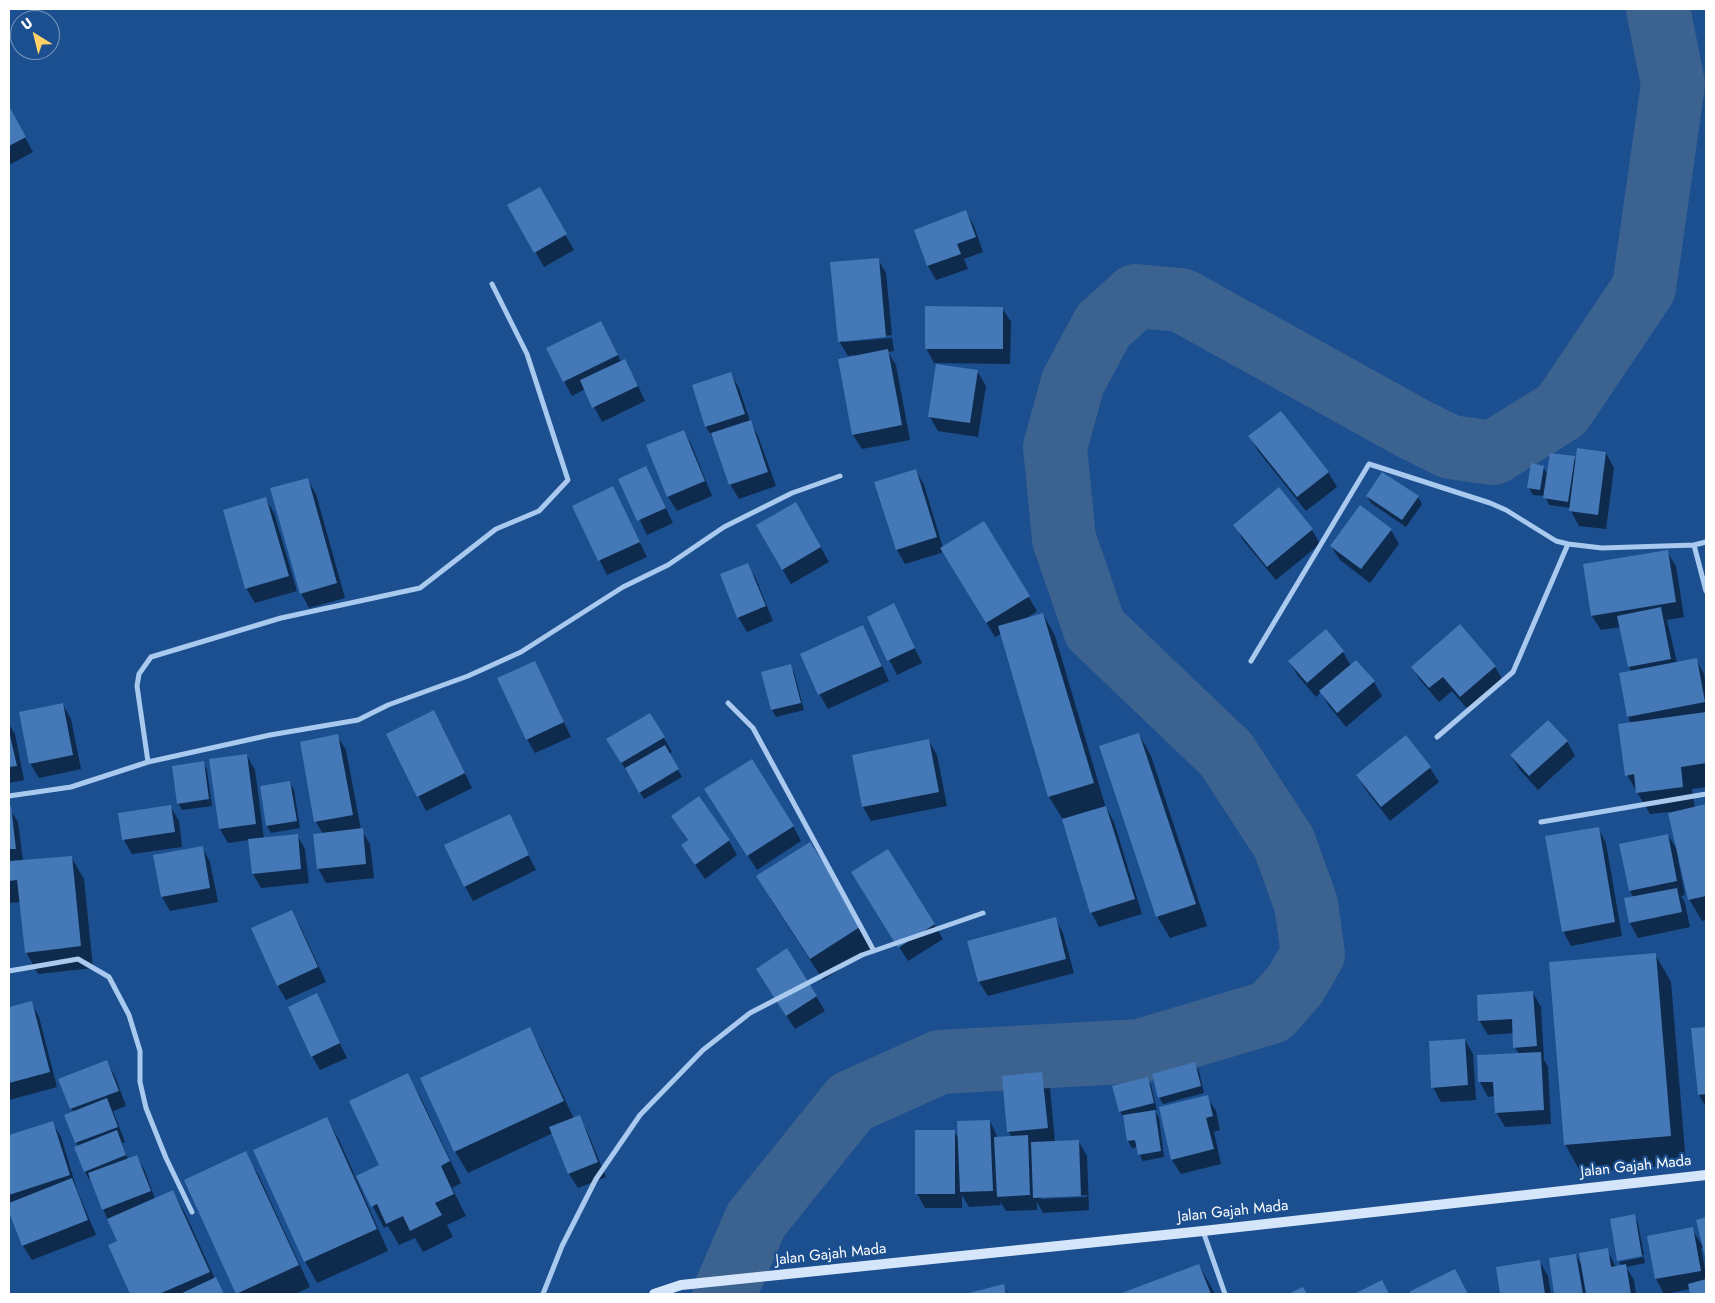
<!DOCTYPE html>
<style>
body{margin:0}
#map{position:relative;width:1715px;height:1303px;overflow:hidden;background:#1b4f8f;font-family:Jost,sans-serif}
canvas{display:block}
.frame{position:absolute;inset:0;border:10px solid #fff;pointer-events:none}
.north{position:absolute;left:10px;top:10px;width:50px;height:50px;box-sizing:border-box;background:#1b4f8f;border:1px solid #7695bc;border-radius:50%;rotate:324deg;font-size:14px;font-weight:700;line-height:20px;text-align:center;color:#fff}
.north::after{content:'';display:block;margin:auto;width:18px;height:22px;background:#ffd166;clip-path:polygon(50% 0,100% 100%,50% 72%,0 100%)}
</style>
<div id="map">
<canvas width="1715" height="1303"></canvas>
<div class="frame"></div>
<div class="north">U</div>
</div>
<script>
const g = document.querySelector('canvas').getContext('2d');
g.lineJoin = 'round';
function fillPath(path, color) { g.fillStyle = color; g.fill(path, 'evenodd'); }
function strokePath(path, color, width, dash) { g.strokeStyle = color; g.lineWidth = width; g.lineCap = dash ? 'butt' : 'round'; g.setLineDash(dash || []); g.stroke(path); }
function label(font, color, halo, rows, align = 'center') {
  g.font = font + ' Jost,sans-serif'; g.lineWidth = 4.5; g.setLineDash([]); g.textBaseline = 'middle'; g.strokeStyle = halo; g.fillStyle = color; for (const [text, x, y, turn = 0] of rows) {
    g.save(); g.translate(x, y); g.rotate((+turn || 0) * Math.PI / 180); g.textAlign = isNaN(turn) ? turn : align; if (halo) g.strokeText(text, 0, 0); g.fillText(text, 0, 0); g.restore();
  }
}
const shadow = new Path2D(`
 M9 108 33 152 9 165Z
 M539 189 574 250 544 267 509 205Z
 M966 212 974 226 983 252 964 259 968 269 936 280 928 266 915 231Z
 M878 259 886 273 892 335 844 340V342L892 338 894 351 888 352 896 365 910 440 862 449 853 435 854 355 848 356 839 341Z
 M1002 308 1011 322 1010 364 934 363 926 348Z
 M609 337 621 362 633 375 645 401 602 422 585 389 572 396 564 381Z
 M977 371 986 386 978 437 938 431 930 417Z
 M730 373 739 388 750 421 758 436 776 486 739 499 730 484 715 441 706 427 693 386Z
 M684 431 692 446 712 496 677 511 668 497 648 446Z
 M1250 437 1328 472 1337 487 1306 511 1258 451Z
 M1606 453 1614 468 1606 529 1579 526 1571 511V508L1549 505 1545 496 1533 495 1529 488 1543 467 1548 475 1574 457 1577 462Z
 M646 467 673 523 647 535 620 479Z
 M916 471 924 485 943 548 984 523 1037 611 1027 618 1043 614 1055 636 1105 805 1114 822 1142 914 1099 927 1091 912 1063 818H1062L1049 797 1001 634 995 637 944 552 905 564 897 550Z
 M307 479 316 494 345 598 309 608 301 593Z
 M613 488 647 557 607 575 573 506Z
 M1367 496 1418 497 1422 504 1406 527 1371 503Z
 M266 499 274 513 297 591 255 603 246 588Z
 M796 504 829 562 791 584 757 526Z
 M1235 525 1312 530 1320 544 1276 580 1243 540Z
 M1391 530 1399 544 1370 583 1340 560 1331 546Z
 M1667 552 1676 566 1684 617 1667 620 1677 663 1696 659 1704 674 1706 685V787L1692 789 1695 808 1706 805V920L1702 921 1689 899 1680 860H1678L1685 895 1681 896 1685 903 1690 927 1638 938 1630 923 1625 899 1634 898 1630 891 1668 835 1679 853 1669 812 1650 814 1627 775 1631 723 1628 717 1631 671 1629 667 1621 627 1601 630 1592 616Z
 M748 565 756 579 773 621 747 632 738 617Z
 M893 605 922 663 897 675 868 617Z
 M863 626 871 641 889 681 828 709 820 695 801 654Z
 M1460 626 1495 667 1504 682 1469 711 1452 691 1439 702 1421 681 1412 667Z
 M1343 652 1351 666 1374 682 1382 696 1346 727 1329 706 1321 692 1316 697 1298 676 1289 661Z
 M535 662 571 737 535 753 527 739Z
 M790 665 794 672 804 710 776 717 772 710 763 673Z
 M63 705 71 719 81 769 39 778 30 763Z
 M650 714 672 752 669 754 682 777 644 799 616 754Z
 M9 724 15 734 24 780 9 783Z
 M442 726 472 788 426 811 387 734Z
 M1139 734 1151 756 1207 926 1170 938 1157 916Z
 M337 736 346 750 361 830 370 844 374 878 326 883 318 868 323 834 316 822Z
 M929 741 937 755 947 806 871 821 863 807 853 756Z
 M1567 741 1575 756 1538 790 1520 770 1511 756Z
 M247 756 255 770 264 839 297 835 305 849 309 883 261 888 253 874 249 840 228 843 220 829Z
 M203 763 207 770 212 806 182 810 178 803Z
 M1430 768 1439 782 1390 821 1366 790 1357 775Z
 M290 783 294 790 300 828 271 833 267 826 261 787Z
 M699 798 729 841 737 855 705 879 682 846 688 841 672 816Z
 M715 804 793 826 801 841 757 870Z
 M170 806 179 821 182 847 132 854 124 840Z
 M9 808 18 822 23 861 71 857 84 879 93 968 38 974 26 952 21 902 10 903 9 901Z
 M509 816 536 870 473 901 465 886Z
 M1598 828 1606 843 1622 936 1571 946 1563 931Z
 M810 844 875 947 823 980 770 898Z
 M202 847 210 862 218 902 170 911 162 897Z
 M888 850 943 939 908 961 861 887Z
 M292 911 300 926 326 982 286 1000 278 986 253 929Z
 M1055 919 1063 933 1074 973 988 996 979 982 969 942Z
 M1655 954 1671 982 1686 1164 1581 1173 1565 1144Z
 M766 984 816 996 825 1011 795 1029Z
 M1533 993 1541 1007 1544 1060 1548 1067 1551 1124 1505 1127 1496 1112 1495 1096 1488 1097 1480 1082 1519 1054 1515 1047 1514 1033 1488 1035 1479 1020Z
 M316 995 347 1058 320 1070 312 1056Z
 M31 1002 39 1017 57 1087 9 1100V1008Z
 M1706 1028V1107L1699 1095 1692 1029Z
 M530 1029 542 1051 574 1119 579 1117 587 1131 606 1177 578 1188 569 1174 553 1133 468 1173 455 1151Z
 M1465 1040 1473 1054 1476 1100 1441 1102 1433 1087Z
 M107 1062 115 1076 126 1106 113 1111 125 1142 122 1143 128 1160 137 1157 145 1171 155 1199 173 1191 185 1213 215 1279 224 1294H131L110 1246 118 1242 103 1209 91 1178 89 1179 85 1172 75 1147 78 1146 76 1142 74 1112 71 1108Z
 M1195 1064 1199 1071 1204 1093 1163 1104 1159 1097Z
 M1042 1073 1050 1088 1055 1143 1079 1142 1087 1156 1089 1210 1043 1213 1037 1202V1210L1006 1211 1000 1201 1001 1205 969 1207 962 1195V1208H925L917 1193 954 1131 959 1139 990 1121 998 1138 1012 1137 1008 1131ZM1087 1195V1197L1041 1199V1197Z
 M407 1075 420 1096 461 1183 452 1188 466 1216 447 1225 453 1237 423 1252 415 1238 399 1245 388 1226 384 1228 358 1177 381 1166Z
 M1147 1078 1151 1085 1157 1110H1154L1159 1118 1164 1157 1143 1161 1139 1154 1138 1147 1132 1148 1128 1141 1124 1118 1120 1111Z
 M1207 1097 1216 1111 1220 1130 1214 1132 1221 1164 1181 1174 1172 1160 1160 1108Z
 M326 1118 339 1140 388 1251 317 1283 305 1261Z
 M52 1122 61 1137 77 1190 96 1235 32 1260 23 1246 10 1211 9 1212V1137Z
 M245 1153 258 1174 310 1287 295 1294H238L185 1180Z
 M1634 1216 1638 1223 1644 1255 1619 1259V1261V1260Z
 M1706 1218V1259L1704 1247 1701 1248 1706 1274V1294H1692L1690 1289 1664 1294 1656 1279 1648 1237 1692 1229 1703 1247 1697 1220Z
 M1607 1250 1616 1267 1622 1266 1619 1262 1644 1257 1645 1263 1626 1267 1634 1280 1636 1294H1555L1550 1259 1576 1255 1582 1266Z
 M1540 1262 1548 1276 1551 1294H1501L1497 1268Z
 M1199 1265 1215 1294H1123Z
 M1003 1285 1008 1294H967Z
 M1463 1285 1467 1294H1412L1411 1292Z`);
const river = new Path2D(`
 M724 1294 756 1220 851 1102 940 1062 1140 1051 1271 1012 1295 985 1313 954 1306 904 1284 843 1226 754 1095 629 1064 539 1055 447 1073 382 1103 326 1136 296 1181 300 1412 428 1450 447 1493 453 1562 410 1644 288 1673 84 1658 9`);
const building = new Path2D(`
 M9 106 26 137 9 146Z
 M540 187 567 234 534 253 507 205Z
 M966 210 976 237 957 244 961 254 927 266 914 230Z
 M879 258 886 337 838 342 830 262Z
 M925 306 1003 307V349H925Z
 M601 321 618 355 563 382 546 348Z
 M888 349 902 425 852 435 838 359Z
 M625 359 638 386 592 408 580 380Z
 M936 364 978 370 970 423 928 417Z
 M731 372 745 414 705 427 692 385Z
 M1281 411 1329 472 1297 497 1248 436Z
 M751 420 768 472 729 485 711 433Z
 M684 430 705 481 667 497 646 445Z
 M1577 448 1606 452 1598 515 1569 511Z
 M1550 453 1575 456 1568 502 1543 498Z
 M1531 463 1544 466 1540 490 1527 488Z
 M646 466 666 508 637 521 618 479Z
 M916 469 937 537 896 550 874 482Z
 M1382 472 1419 496 1402 520 1366 496Z
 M308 478 337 583 300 594 270 488Z
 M613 486 640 542 598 561 572 506Z
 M1279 487 1313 529 1267 567 1233 525Z
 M266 497 289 576 245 589 223 510Z
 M796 502 821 547 782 570 756 525Z
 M1360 505 1392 529 1361 569 1330 546Z
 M984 521 1030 596 986 623 940 548Z
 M1668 550 1676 602 1591 616 1583 564Z
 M748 563 766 606 737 618 720 574Z
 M894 603 915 648 887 661 867 617Z
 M1661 607 1671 659 1628 667 1617 616Z
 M1043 613 1094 783 1048 797 998 626Z
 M1460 624 1496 666 1460 697 1443 677 1429 688 1411 667Z
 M863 625 882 666 818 695 800 654Z
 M1326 629 1344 651 1307 683 1288 661Z
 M1697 658 1705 702 1627 717 1619 673Z
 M1356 660 1375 681 1337 713 1319 691Z
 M535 661 564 722 526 740 497 678Z
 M791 664 801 703 771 710 761 672Z
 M63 703 73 755 29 764 19 712Z
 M434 710 465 773 417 797 386 734Z
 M1706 712V763L1681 767 1683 787 1636 793 1634 774 1625 776 1618 724Z
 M650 713 665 737 621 763 606 739Z
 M1548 720 1568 741 1529 776 1510 755Z
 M9 731 17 766 9 767Z
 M1139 733 1196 904 1156 917 1099 746Z
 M338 734 353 815 314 822 300 742Z
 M1406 735 1431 767 1381 807 1356 775Z
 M929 739 939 792 862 807 852 755Z
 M665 745 679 769 639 793 625 768Z
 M247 754 256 824 219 829 209 759Z
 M752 759 794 826 747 856 704 789Z
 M204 761 209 799 177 804 172 766Z
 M290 781 297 821 266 826 260 786Z
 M699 796 730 840 695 865 681 845 688 840 671 816Z
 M1706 804V896L1688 900 1668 813Z
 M171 805 175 832 122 840 118 813Z
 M9 806H11L16 849H9Z
 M1106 806 1135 899 1090 913 1062 819Z
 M510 814 529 855 464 887 444 845Z
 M1599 827 1615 922 1562 932 1545 836Z
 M363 828 366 864 317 869 313 834Z
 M298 834 301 869 252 874 248 839Z
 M1668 834 1677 881 1629 891 1619 844Z
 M810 842 863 925 810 959 756 876Z
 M203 846 210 888 161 897 153 855Z
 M888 849 935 924 898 948 851 872Z
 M72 856 81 946 25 953 17 880 9 881V861Z
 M1677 888 1682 912 1629 923 1624 898Z
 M292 910 318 967 277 986 251 928Z
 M1056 917 1066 959 978 982 967 941Z
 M787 948 817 996 786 1016 756 969Z
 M1656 953 1671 1136 1564 1145 1549 962Z
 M1533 991 1537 1046 1513 1048 1512 1019 1478 1021 1477 995Z
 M317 993 340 1043 311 1057 288 1007Z
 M32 1001 50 1072 9 1083V1007Z
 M530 1027 564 1101 454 1152 420 1078Z
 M1706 1027V1094L1698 1095 1691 1028Z
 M1465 1039 1468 1085 1431 1088 1429 1041Z
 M1541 1052 1544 1110 1495 1113 1493 1082H1478L1477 1055Z
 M107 1060 119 1091 70 1109 58 1079Z
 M1195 1062 1201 1086 1158 1098 1152 1074Z
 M1042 1072 1048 1128 1007 1132 1002 1076Z
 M408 1073 450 1161 441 1166 454 1194 435 1203 442 1215 410 1231 403 1216 386 1224 377 1204 371 1207 356 1176 379 1165 349 1101Z
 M1148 1077 1154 1103 1119 1112 1112 1086Z
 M1208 1095 1213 1116 1206 1118 1214 1149 1171 1160 1159 1107Z
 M107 1098 118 1127 75 1143 64 1115Z
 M1155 1110 1161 1151 1138 1155 1135 1140 1127 1141 1123 1115Z
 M580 1115 598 1162 568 1174 549 1127Z
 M327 1117 377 1229 304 1262 253 1150Z
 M990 1120 993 1191 960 1192 957 1121Z
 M53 1121 70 1175 9 1195V1135Z
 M117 1130 126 1155 84 1172 74 1147Z
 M915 1130H955V1194H915Z
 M1028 1135 1030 1195 997 1197 994 1137Z
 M1079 1140 1081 1196 1033 1198 1031 1142Z
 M246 1151 299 1265 236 1294 184 1180Z
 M137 1155 151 1191 102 1210 88 1173Z
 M72 1178 88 1220 22 1246 9 1212V1203Z
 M173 1190 210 1272 159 1294H130L108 1245 117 1241 107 1219Z
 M1635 1214 1642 1256 1617 1261 1610 1219Z
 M1706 1217V1261L1696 1220Z
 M1693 1227 1701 1271 1655 1279 1647 1236Z
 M1608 1248 1611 1267 1626 1264 1631 1294H1586L1579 1253Z
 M1576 1254 1583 1294H1554L1549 1258Z
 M1540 1260 1545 1294H1500L1496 1267Z
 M1199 1264 1211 1294H1119Z
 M1455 1269 1468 1294H1411L1409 1292Z
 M216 1277 224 1294H180Z
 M1706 1279V1294H1690L1688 1284Z
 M1382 1280 1389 1294H1354Z
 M1004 1284 1006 1294H965Z
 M1303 1287 1307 1294H1288Z`);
const minor = new Path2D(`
 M1706 542 1694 545 1706 591
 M1251 661 1369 464 1490 503 1506 510 1556 541 1568 544 1602 548 1694 545
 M728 703 753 728 874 951
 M1437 737 1513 672 1568 544
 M148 762 137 686 139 674 151 657 281 618 420 588 496 529 539 511 568 480 527 354 492 284
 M9 796 71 787 148 762 270 735 358 720 388 705 468 676 521 652 623 587 668 565 724 527 792 493 840 476
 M1541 822 1706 794
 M9 971 78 959 109 977 129 1015 140 1051V1082L146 1108 166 1158 192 1212
 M1203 1231 1225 1294
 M543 1294 562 1246 596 1179 640 1115 703 1050 750 1013 862 955 983 913`);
const secondary = new Path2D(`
 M654 1294 681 1285 1203 1231 1706 1175`);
const streetNames = [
 ["Jalan Gajah Mada",1636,1167,-6],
 ["Jalan Gajah Mada",1233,1212,-6],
 ["Jalan Gajah Mada",831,1255,-6]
];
fillPath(shadow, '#0007');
strokePath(river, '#3c6290', 64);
fillPath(building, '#4478b7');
strokePath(minor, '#a9c9ee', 5);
strokePath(secondary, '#d6e6fa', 10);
label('15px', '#fff', '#1b4f8f', streetNames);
</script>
